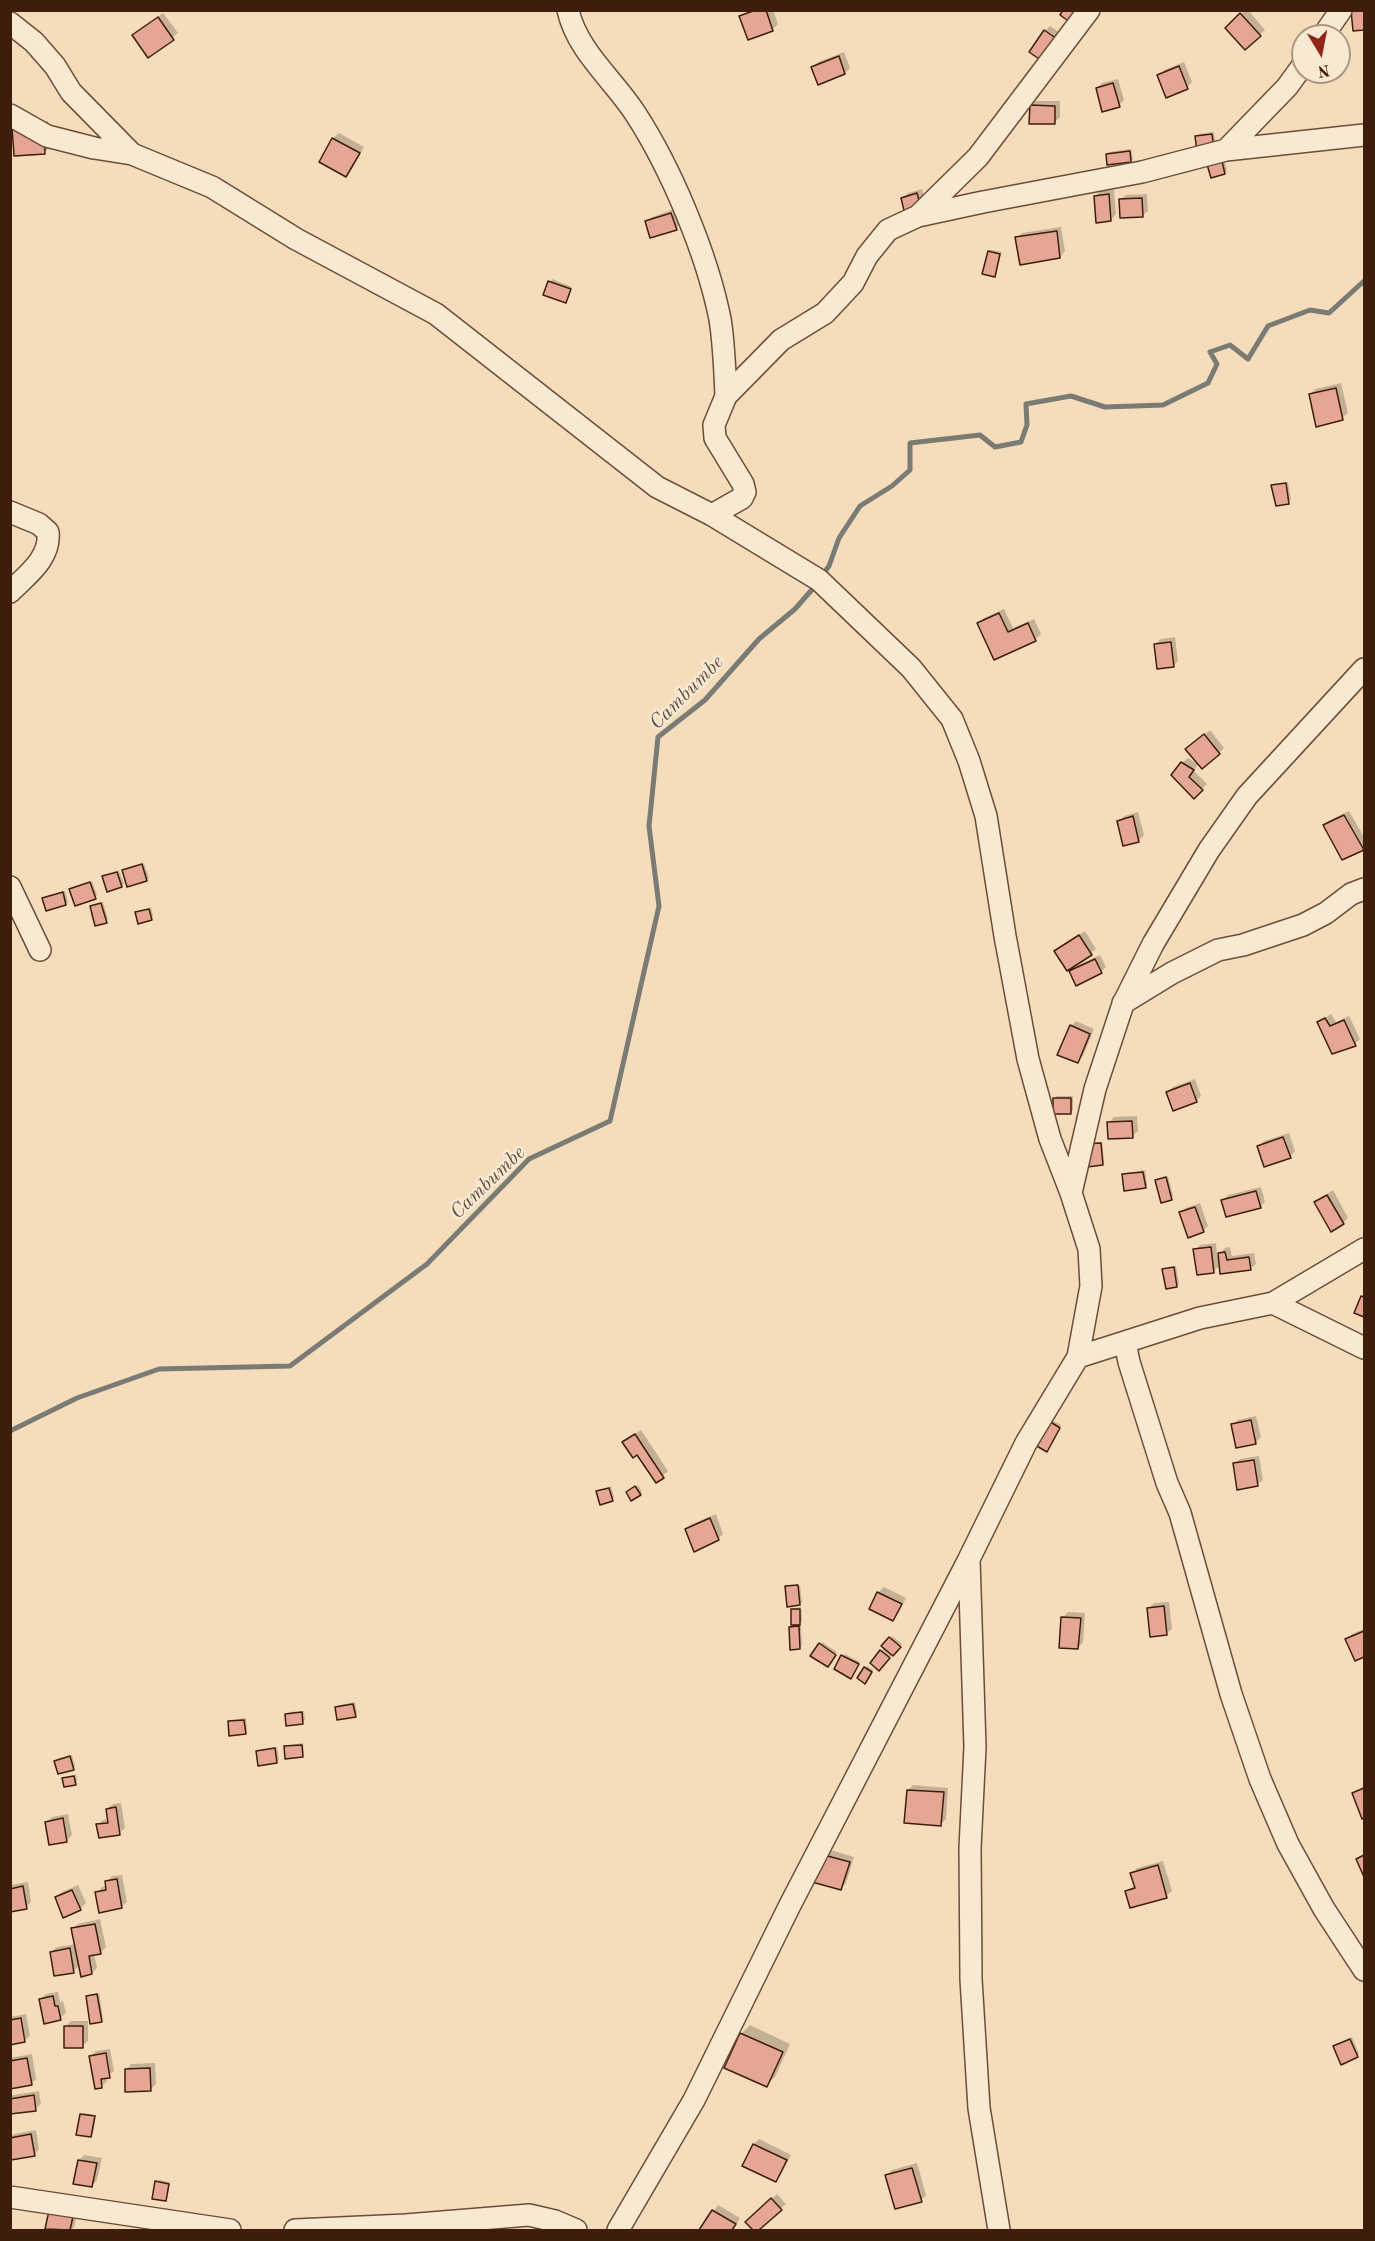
<!DOCTYPE html>
<style>
body{margin:0}
#map{position:relative;width:1375px;height:2241px;overflow:hidden;background:#f5ddbb;font-family:"Old Standard TT",serif}
canvas{display:block}
.frame{position:absolute;inset:0;border:12px solid #3f1d0d;pointer-events:none}
.north{position:absolute;left:1291px;top:24px;width:60px;height:60px;box-sizing:border-box;background:#f8e9d3;border:2px solid #ae9784;border-radius:50%;rotate:170deg;font-size:16px;font-weight:700;line-height:24px;text-align:center;color:#3f1d0d}
.north::after{content:'';display:block;margin:auto;width:21px;height:27px;background:#8f2418;clip-path:polygon(50% 0,100% 100%,50% 72%,0 100%)}
</style>
<div id="map">
<canvas width="1375" height="2241"></canvas>
<div class="frame"></div>
<div class="north">N</div>
</div>
<script>
const g = document.querySelector('canvas').getContext('2d');
g.lineJoin = 'round';
function fillPath(path, color) { g.fillStyle = color; g.fill(path, 'evenodd'); }
function strokePath(path, color, width, dash) { g.strokeStyle = color; g.lineWidth = width; g.lineCap = dash ? 'butt' : 'round'; g.setLineDash(dash || []); g.stroke(path); }
function label(font, color, halo, rows, align = 'center') {
  g.font = font + ' "Old Standard TT",serif'; g.lineWidth = 5; g.setLineDash([]); g.textBaseline = 'middle'; g.strokeStyle = halo; g.fillStyle = color; for (const [text, x, y, turn = 0] of rows) {
    g.save(); g.translate(x, y); g.rotate((+turn || 0) * Math.PI / 180); g.textAlign = isNaN(turn) ? turn : align; if (halo) g.strokeText(text, 0, 0); g.fillText(text, 0, 0); g.restore();
  }
}
const shadow = new Path2D(`
 M749 10H773L778 24 772 30 741 17Z
 M1245 10H1248L1265 30 1245 48 1227 28Z
 M163 13 178 33 148 56 134 35Z
 M1050 26 1064 36 1050 55 1045 31Z
 M844 52 850 68 845 73 813 67 818 62Z
 M1184 62 1192 82 1187 87 1159 76 1164 70Z
 M1118 79 1124 100 1119 105 1097 88 1102 83Z
 M1036 101H1060V117L1054 123 1031 106Z
 M48 121 50 147 44 153 19 123Z
 M1214 132 1216 147 1197 137 1199 134Z
 M339 133 364 147 351 170 346 175 321 161 333 138Z
 M1131 149 1133 159 1131 161 1107 155 1109 152Z
 M1223 155 1227 171 1212 177Z
 M922 189 928 212 902 198 908 193Z
 M1114 190 1116 214 1111 220 1095 196 1101 191Z
 M1147 194 1148 211 1142 216 1120 200 1126 195Z
 M677 208 681 223 676 228 647 222 652 217Z
 M1061 227 1065 251 1060 257 1017 238 1022 233Z
 M991 250 1002 252 994 276 989 252Z
 M552 279 572 287 565 302 545 294Z
 M1341 383 1348 413 1342 418 1310 394 1316 389Z
 M1288 482 1291 500 1277 504 1272 486Z
 M1004 609 1013 628 1034 619 1041 634 1035 640 995 658 979 623 984 618Z
 M1175 637 1178 661 1173 666 1155 644 1161 639Z
 M1210 730 1224 748 1219 753 1193 744Z
 M1188 758 1198 764 1194 771 1207 784 1194 797 1182 763Z
 M1349 811 1364 837V848L1343 858 1324 825 1330 820Z
 M1138 812 1144 835 1138 841 1119 821 1124 816Z
 M144 863 149 878 146 880 124 871Z
 M119 870 124 884 121 886 104 877Z
 M92 881 97 895 95 897 71 889Z
 M65 891 68 902 66 904 44 899Z
 M103 902 108 919 106 921 92 906Z
 M151 907 153 916 151 919 137 913Z
 M1085 931 1096 949 1077 964 1078 965 1100 955 1106 967 1101 972 1071 971 1077 965 1061 946Z
 M1331 1014 1336 1022 1349 1016 1360 1039 1355 1044 1318 1023Z
 M1076 1021 1094 1029 1083 1056 1077 1061 1071 1026Z
 M1195 1079 1201 1096 1196 1101 1168 1092 1173 1087Z
 M1057 1096H1073V1110L1070 1112 1055 1098Z
 M1137 1116 1138 1131 1132 1136 1109 1123 1114 1117Z
 M1289 1133 1295 1151 1290 1157 1259 1147 1264 1141Z
 M1102 1142 1104 1162 1102 1164 1089 1143Z
 M1145 1170 1147 1185 1145 1187 1124 1175 1126 1173Z
 M1168 1176 1173 1196 1171 1199 1157 1180Z
 M1261 1187 1265 1202 1260 1207 1223 1200 1228 1195Z
 M1333 1190 1348 1218 1343 1223 1316 1202Z
 M1200 1203 1208 1226 1203 1231 1181 1213 1186 1208Z
 M1216 1243 1217 1256 1225 1248 1230 1247 1232 1256 1254 1253 1256 1264 1250 1269 1221 1264 1213 1272 1195 1250 1200 1245Z
 M1176 1266 1179 1284 1177 1286 1164 1269Z
 M1256 1416 1261 1437 1256 1442 1237 1447 1232 1425 1238 1420Z
 M1052 1420 1061 1425 1049 1448 1037 1445Z
 M641 1430 668 1471 656 1481 630 1437Z
 M1259 1456 1263 1480 1257 1485 1234 1464 1240 1459Z
 M638 1485 642 1492 640 1494 630 1490Z
 M611 1486 614 1497 612 1500 598 1492Z
 M716 1514 723 1534 718 1539 686 1529 692 1524Z
 M800 1586 802 1602 800 1604 787 1587Z
 M884 1587 906 1598 898 1614 893 1619 871 1608 879 1592Z
 M1169 1602 1172 1629 1166 1634 1149 1608 1154 1603Z
 M801 1607 802 1621 797 1625H801L802 1645 800 1648 791 1628 795 1623 792 1610 794 1608Z
 M1068 1612 1085 1613 1083 1642 1078 1648 1063 1617Z
 M1364 1629V1656L1356 1660 1347 1639 1352 1634Z
 M892 1636 902 1644 879 1669 881 1651 885 1647 883 1646Z
 M822 1642 837 1652 830 1663 820 1644Z
 M845 1654 860 1662 853 1675 836 1669Z
 M867 1666 873 1670 867 1680 865 1668Z
 M355 1702 357 1713 355 1715 336 1707 339 1705Z
 M304 1711 305 1720 302 1722 287 1714 289 1712Z
 M246 1718 247 1731 245 1733 230 1722 232 1720Z
 M303 1743 304 1753 302 1756 286 1747 288 1745Z
 M277 1747 279 1760 276 1762 258 1752 260 1750Z
 M72 1755 75 1766 73 1769 56 1761Z
 M76 1774 77 1781 75 1783 63 1779Z
 M913 1785 948 1788 946 1819 940 1825 908 1790Z
 M1364 1786V1817L1363 1818 1354 1793Z
 M121 1803 125 1828 119 1833 98 1825 103 1820 109 1819 107 1809 113 1804Z
 M68 1814 72 1835 67 1841 47 1822 52 1817Z
 M827 1849 854 1857 846 1883 841 1889 814 1881Z
 M1163 1861 1172 1891 1166 1896 1126 1891 1135 1885 1132 1874 1137 1868Z
 M122 1875 127 1902 121 1907 97 1893 102 1887 107 1886V1882L112 1876Z
 M28 1882 31 1902 26 1907 10 1910V1885Z
 M78 1885 86 1903 80 1909 57 1897 62 1892Z
 M100 1919 106 1947 100 1953 94 1954 97 1968 92 1973 80 1965 73 1971 51 1952 57 1947 76 1944 73 1929 78 1924Z
 M58 1992 60 2002 63 2001 66 2013 60 2018 40 2000 46 1994Z
 M99 1993 103 2019 101 2021 88 1996Z
 M26 2014 30 2036 24 2041 10 2043V2017Z
 M71 2021H88V2041L82 2046 66 2026Z
 M750 2025 790 2044 775 2077 766 2085 741 2034Z
 M1352 2037 1359 2054 1357 2056 1335 2046Z
 M110 2049 114 2071 106 2077 107 2081 101 2087 91 2056 96 2051Z
 M32 2054 36 2079 31 2084 10 2088V2058Z
 M155 2063 156 2084 150 2090 126 2070 131 2064Z
 M39 2091 41 2104 35 2109 10 2113V2097L13 2095Z
 M83 2113 96 2115 93 2133 91 2136 81 2115Z
 M36 2130 39 2149 34 2155 12 2158 10 2137 14 2134Z
 M759 2139 791 2155 781 2175 776 2180 754 2144Z
 M84 2155 102 2158 97 2180 92 2186 79 2160Z
 M917 2163 926 2195 921 2200 887 2175 892 2170Z
 M159 2180 170 2182 165 2200 157 2182Z
 M777 2194 786 2204 755 2230 747 2222Z
 M718 2205 740 2218 733 2230H701Z
 M79 2207 74 2227 71 2230 47 2228Z`);
const stream = new Path2D(`
 M821 577 829 566 839 538 860 506 892 486 910 470V443L980 435 995 447 1021 442 1027 425 1026 404 1071 396 1105 407 1163 405 1208 383 1217 364 1210 352 1230 345 1248 359 1268 326 1310 310 1329 313 1364 281
 M10 1431 77 1398 159 1369 290 1366 427 1264 529 1159 610 1121 659 906 649 826 658 737 705 700 759 639 795 609 816 585`);
const building = new Path2D(`
 M756 10H766L773 31 748 40 739 16Z
 M1063 10H1084L1074 25 1060 15Z
 M1351 10H1364V30L1353 31Z
 M1240 13 1261 36 1245 50 1225 28Z
 M158 17 174 40 148 58 132 35Z
 M1044 30 1060 41 1045 63 1029 52Z
 M839 56 845 74 818 85 811 67Z
 M1179 66 1188 89 1166 98 1157 75Z
 M1113 83 1120 107 1102 112 1096 88Z
 M1030 105 1055 106V124H1029Z
 M44 126 45 154 14 156 12 127Z
 M1212 134 1214 150 1197 152 1195 136Z
 M332 138 360 153 346 177 319 162Z
 M1130 151 1131 162 1107 165 1106 154Z
 M1221 157 1225 174 1211 178 1206 161Z
 M917 193 924 219 907 223 901 198Z
 M1109 194 1111 221 1096 223 1094 196Z
 M1142 198 1143 217 1120 218 1119 199Z
 M671 213 677 230 650 238 645 221Z
 M1057 231 1060 258 1020 265 1015 237Z
 M988 251 1000 254 995 277 982 274Z
 M548 281 571 289 566 303 543 295Z
 M1336 388 1343 420 1316 427 1309 394Z
 M1286 483 1289 504 1276 506 1271 485Z
 M999 613 1008 632 1028 623 1036 641 994 660 977 623Z
 M1171 642 1174 667 1157 669 1154 644Z
 M1204 734 1220 754 1202 769 1185 749Z
 M1181 762 1194 770 1189 777 1203 790 1194 799 1171 775Z
 M1344 815 1364 850 1342 860 1323 825Z
 M1133 816 1139 842 1123 846 1117 821Z
 M142 864 147 881 127 887 122 870Z
 M117 872 122 887 107 892 102 876Z
 M90 882 96 899 75 906 69 889Z
 M63 892 66 905 46 911 42 898Z
 M101 903 107 923 95 926 90 906Z
 M149 909 152 920 138 924 135 912Z
 M1079 935 1092 955 1067 971 1054 951Z
 M1095 959 1102 973 1076 986 1069 971Z
 M1325 1018 1330 1026 1344 1020 1356 1046 1332 1054 1317 1022Z
 M1070 1025 1090 1034 1078 1063 1057 1055Z
 M1190 1083 1197 1102 1173 1111 1166 1092Z
 M1053 1098H1071V1114H1053Z
 M1132 1121 1133 1138 1108 1139 1107 1122Z
 M1283 1137 1291 1158 1264 1167 1257 1146Z
 M1101 1143 1103 1165 1087 1167 1085 1144Z
 M1143 1172 1146 1188 1124 1191 1122 1174Z
 M1166 1177 1172 1200 1161 1203 1155 1180Z
 M1256 1191 1261 1208 1226 1217 1221 1200Z
 M1327 1195 1344 1224 1331 1232 1314 1202Z
 M1195 1207 1204 1232 1188 1238 1179 1212Z
 M1211 1247 1214 1273 1197 1275 1193 1249Z
 M1225 1252 1227 1260 1249 1257 1251 1270 1220 1274 1218 1253Z
 M1174 1267 1177 1287 1166 1289 1162 1269Z
 M1361 1296 1364 1297V1317L1354 1313Z
 M1251 1420 1256 1444 1236 1448 1231 1424Z
 M1049 1421 1060 1428 1047 1452 1035 1445Z
 M635 1434 664 1478 656 1483 637 1455 633 1458 622 1442Z
 M1254 1460 1258 1486 1237 1490 1233 1463Z
 M635 1486 641 1495 631 1501 626 1492Z
 M609 1488 613 1501 600 1505 596 1491Z
 M710 1518 719 1540 694 1552 685 1529Z
 M798 1585 800 1605 787 1607 785 1586Z
 M877 1592 902 1604 893 1621 869 1609Z
 M1164 1606 1167 1635 1150 1637 1147 1608Z
 M791 1609H800V1625H791Z
 M1061 1617 1081 1618 1078 1649 1059 1648Z
 M799 1626 800 1649 790 1650 789 1627Z
 M1364 1631V1657L1355 1661 1345 1639Z
 M889 1637 901 1647 893 1656 881 1646Z
 M819 1643 836 1655 828 1667 810 1656Z
 M880 1650 890 1658 879 1671 870 1663Z
 M841 1655 859 1664 851 1679 834 1669Z
 M864 1667 872 1672 865 1684 857 1678Z
 M353 1704 356 1717 337 1720 335 1707Z
 M302 1712 303 1724 286 1726 285 1714Z
 M244 1720 246 1734 229 1736 228 1721Z
 M302 1745 303 1757 285 1759 284 1746Z
 M275 1748 277 1763 258 1766 256 1751Z
 M70 1756 74 1770 58 1774 54 1761Z
 M74 1776 76 1785 64 1787 62 1778Z
 M1364 1788V1818L1362 1819 1352 1793Z
 M907 1790 944 1792 941 1826 904 1823Z
 M116 1807 120 1835 99 1838 96 1824 108 1823 106 1809Z
 M63 1818 67 1842 49 1845 45 1822Z
 M820 1854 850 1862 841 1890 812 1882Z
 M1364 1855V1877L1356 1859Z
 M1158 1865 1167 1898 1130 1908 1125 1891 1135 1888 1130 1873Z
 M117 1879 122 1908 99 1913 95 1892 106 1890 105 1881Z
 M23 1886 27 1909 10 1912V1889Z
 M72 1890 81 1910 63 1918 55 1897Z
 M95 1924 101 1954 89 1956 92 1974 81 1977 71 1928Z
 M70 1948 74 1973 54 1976 50 1952Z
 M97 1994 102 2022 90 2024 86 1996Z
 M53 1996 55 2006H58L61 2020 44 2024 39 1999Z
 M21 2018 25 2042 10 2045V2020Z
 M64 2026H83V2048H64Z
 M740 2033 783 2052 767 2087 724 2068Z
 M1350 2039 1358 2057 1341 2065 1333 2046Z
 M106 2053 110 2078 101 2079 102 2088 95 2089 89 2056Z
 M27 2058 32 2085 10 2089V2061Z
 M150 2068 151 2091 125 2092V2069Z
 M34 2095 36 2111 10 2114V2099Z
 M80 2114 95 2116 91 2137 76 2135Z
 M31 2134 35 2156 11 2160 10 2138Z
 M753 2144 787 2160 776 2182 742 2166Z
 M78 2160 97 2163 92 2187 73 2184Z
 M912 2168 922 2202 895 2209 885 2175Z
 M155 2181 169 2184 166 2201 152 2199Z
 M771 2198 782 2210 759 2230H753L745 2222Z
 M50 2206 74 2212 70 2230 45 2229Z
 M712 2210 736 2224 732 2230H699Z`);
const minor = new Path2D(`
 M568 10C577 51 613 79 635 113 671 168 707 254 720 319 724 344 725 370 726 396
 M10 23 34 42 55 66 71 92 132 154
 M1323 36 1341 10
 M10 115 47 136 94 148 132 154 212 187 296 239 436 314 657 487 712 515 819 580 911 668 952 719 969 761 986 816 1005 936 1028 1059 1050 1139 1071 1193 1089 1249 1091 1286 1078 1357 1026 1443 969 1559 975 1747 970 1848 971 1979 979 2108 999 2230
 M1226 150 1287 87 1303 65
 M919 215 978 157 1089 10
 M10 512 39 524 48 532C51 558 27 575 10 592
 M712 515 742 498 745 492 743 484 715 438 714 425 726 396 781 340 825 313 853 283 867 256 888 230 918 216 983 202 1142 172 1226 150 1364 135
 M10 887 40 950
 M1123 1003 1172 973 1218 950 1243 945 1303 925 1326 913 1351 894 1364 889
 M1071 1193 1095 1089 1123 1004 1153 944 1209 850 1247 796 1364 669
 M1273 1303 1364 1348
 M1125 1342 1129 1362 1167 1483 1180 1513 1231 1694 1260 1779 1288 1844 1324 1909 1364 1970
 M1078 1357 1200 1318 1273 1303 1364 1249
 M10 2197 230 2230
 M295 2230 406 2225 529 2215 555 2221 576 2230
 M618 2230 694 2100 789 1907 968 1561`);
const waterNames = [
 ["Cambumbe",687,693,-45],
 ["Cambumbe",488,1183,-44]
];
fillPath(shadow, '#0003');
strokePath(stream, '#797b74', 5);
fillPath(building, '#e5a794');
strokePath(building, '#3f1d0d', 1.5);
strokePath(minor, '#6c4d38', 24);
strokePath(minor, '#f8e9d3', 21);
label('italic 20px', '#5c4c41', '#f8e9d3', waterNames);
</script>
